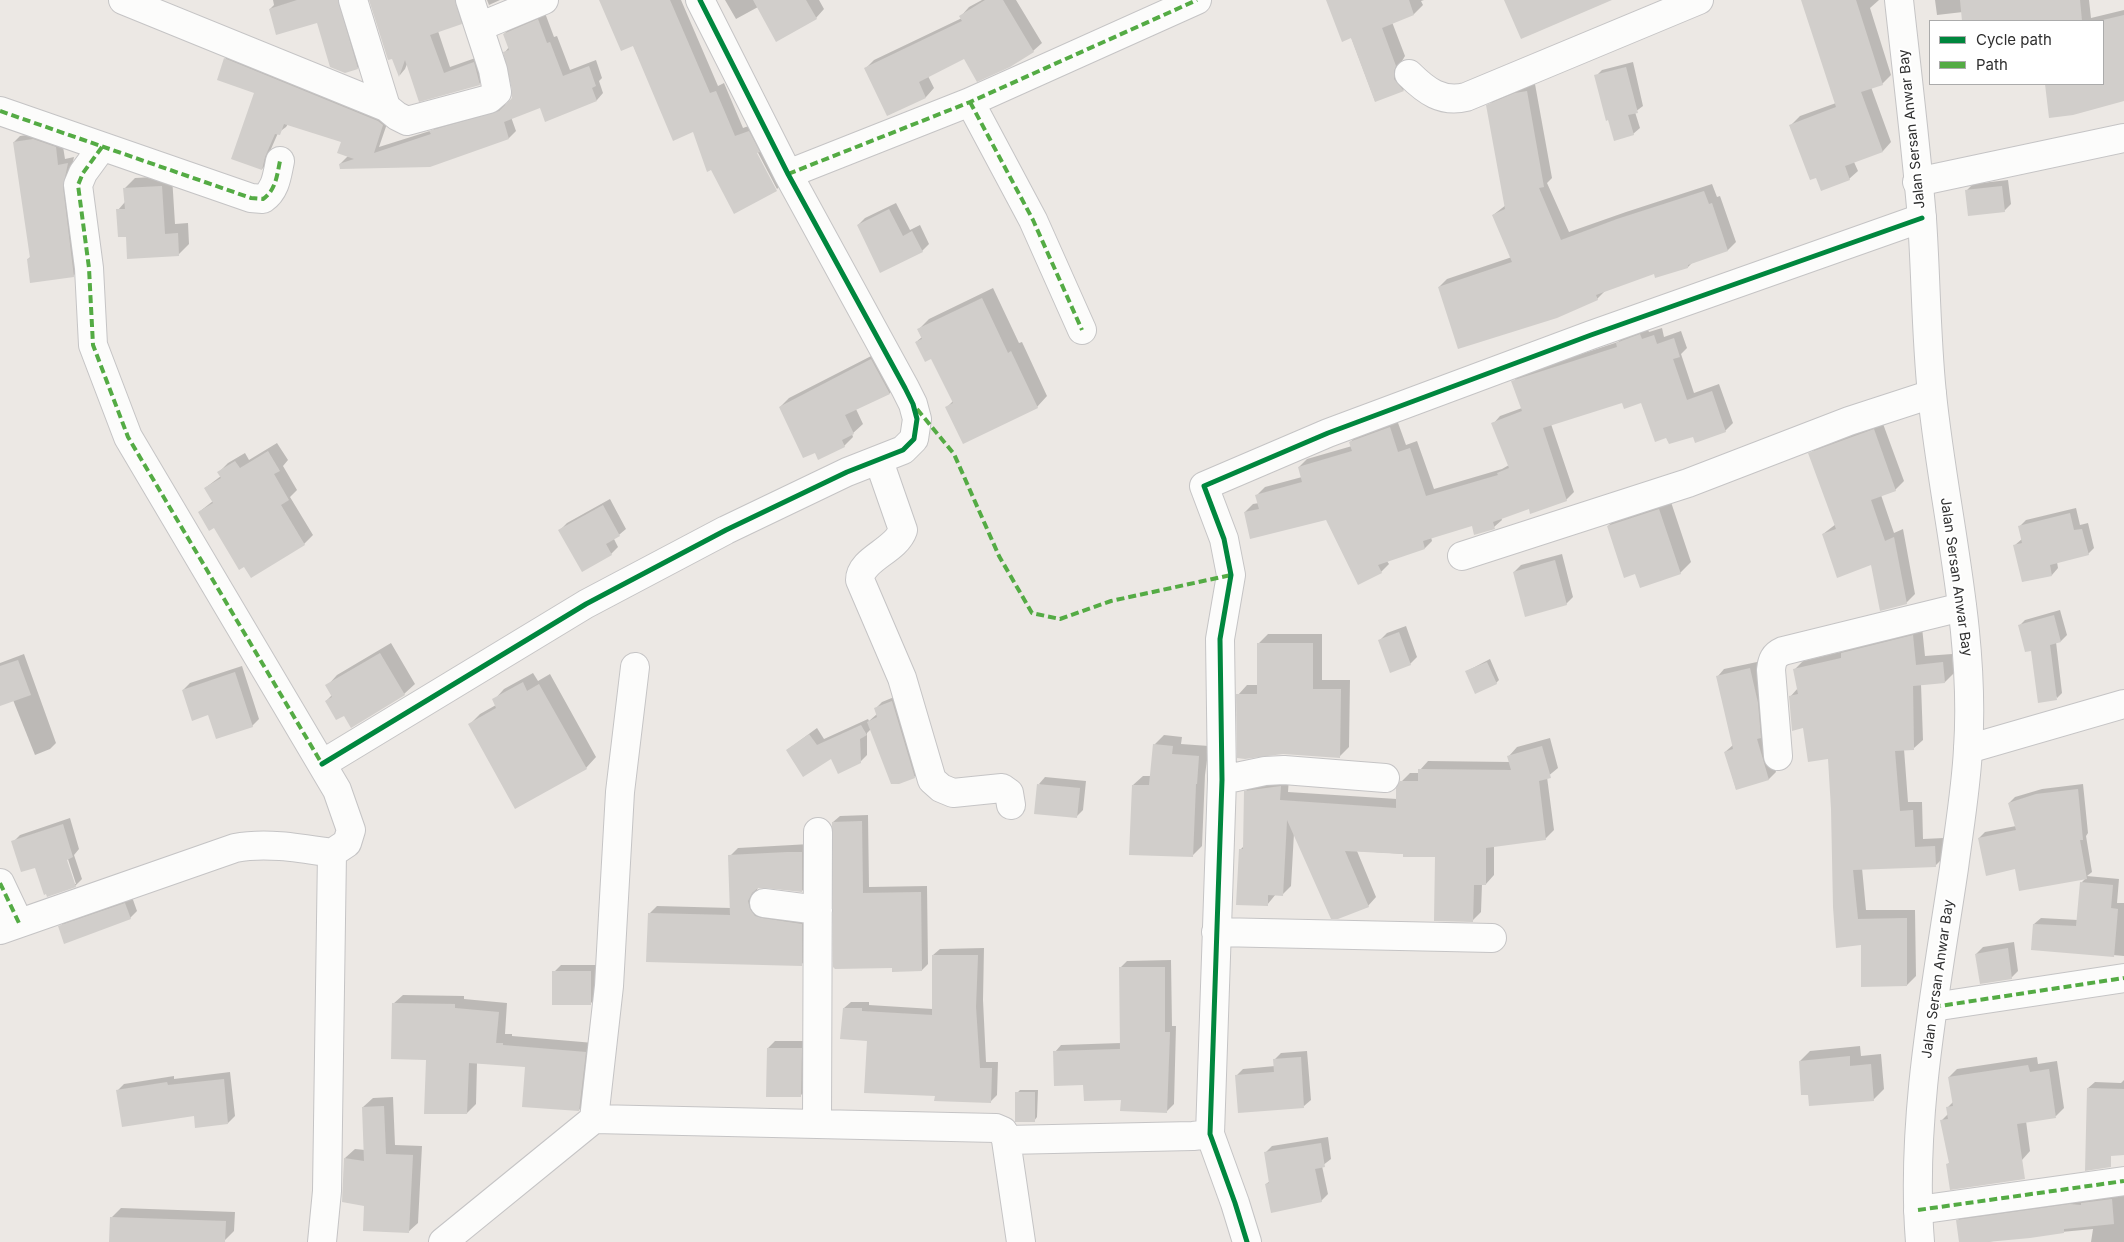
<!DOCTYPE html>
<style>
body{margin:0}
#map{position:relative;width:2124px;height:1242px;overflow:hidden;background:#ece8e4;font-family:Inter,sans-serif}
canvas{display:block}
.legend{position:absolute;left:1929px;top:20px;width:175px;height:65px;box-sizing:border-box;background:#fff;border:1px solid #ababab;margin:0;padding:6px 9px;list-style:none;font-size:15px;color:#2e2e2e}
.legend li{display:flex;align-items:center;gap:10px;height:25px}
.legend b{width:25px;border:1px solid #ababab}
</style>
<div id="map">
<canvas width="2124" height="1242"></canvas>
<ul class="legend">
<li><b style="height:6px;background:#00873e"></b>Cycle path</li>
<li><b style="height:6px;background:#54ab44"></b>Path</li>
</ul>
</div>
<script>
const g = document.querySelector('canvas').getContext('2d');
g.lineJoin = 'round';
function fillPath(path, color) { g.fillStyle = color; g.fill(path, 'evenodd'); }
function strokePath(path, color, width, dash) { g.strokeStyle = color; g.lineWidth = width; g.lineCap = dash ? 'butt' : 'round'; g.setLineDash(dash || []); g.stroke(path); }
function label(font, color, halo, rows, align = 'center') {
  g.font = font + ' Inter,sans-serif'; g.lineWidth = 4; g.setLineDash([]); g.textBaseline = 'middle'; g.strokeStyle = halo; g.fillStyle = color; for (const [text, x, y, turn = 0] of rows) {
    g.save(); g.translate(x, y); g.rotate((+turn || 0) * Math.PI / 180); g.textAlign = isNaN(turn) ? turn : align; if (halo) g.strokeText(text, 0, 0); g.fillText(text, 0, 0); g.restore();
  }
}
const shadow = new Path2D(`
 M273 0H345L364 62 357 68 318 22 270 9 274 5Z
 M371 0H463L468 17 461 23 438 31 450 67 481 56 486 77 479 84 407 64 405 69 400 75Z
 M487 0H500L489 5Z
 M600 0H681L718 86 724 83 743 128 757 123 767 143 765 145 784 182 777 189 755 147 753 148 776 190 735 212 712 169 708 170 694 131 674 139 633 45 622 50Z
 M725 0H819L824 9 816 18 758 7 736 19Z
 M982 0H1016L1042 43 1033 51 964 58 928 76 934 88 926 97 888 115 866 68 874 60 962 18 961 16 969 7Z
 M1327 0H1424L1421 1 1423 5 1414 14 1392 22 1405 56 1402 61 1403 70 1412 81 1403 90 1375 101 1351 37Z
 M1805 0H1879L1870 8 1891 75 1882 84 1871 87 1891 142 1883 151 1854 162 1858 171 1849 179 1791 125 1800 116 1836 103Z
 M1935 0H2089L2091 18 2124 10V100L2050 116 2047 84H2103V21H1964L1963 12 1937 15Z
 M545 13 554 37 557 36 570 70 596 60 602 78 599 81 603 93 597 100 541 107 511 117 516 131 509 138 430 166 340 164 348 156 343 141 288 124 286 127 278 133 271 149 269 162 262 169 256 92 225 59 232 52 389 118 379 147 433 130 438 125 507 104 513 98 514 90 505 52 509 47 504 34 511 27Z
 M1633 62 1643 106 1635 112 1640 128 1633 134 1596 76 1602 70Z
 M1535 84 1552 178 1547 183 1569 232 1626 212 1712 184 1717 197 1720 196 1736 242 1728 250 1692 263 1688 267 1654 272 1605 291 1597 299 1439 287 1447 279 1512 257 1493 215 1506 205 1488 106 1496 98 1524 86Z
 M40 133 62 140 65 159 74 157 69 180 80 269 73 276 28 259 31 256 14 142 20 136Z
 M172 176 175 224 188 223 189 244 178 255 127 236 118 210 125 202V188L135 178Z
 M2008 180 2011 204 2004 211 1966 191 1973 184Z
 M896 203 910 230 920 225 929 244 922 251 858 225 865 218Z
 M993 288 1019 343 1022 342 1047 396 1037 407H947L953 401 932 357 916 342 922 337 918 330 929 319Z
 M1647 327 1649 332 1662 328 1664 337 1681 331 1687 348 1681 354 1694 393 1719 384 1733 423 1725 431 1694 436 1642 402 1622 401 1551 424 1574 492 1566 500 1529 507 1501 517 1502 520 1494 527 1472 525 1431 537 1432 541 1425 548 1387 561 1389 564 1381 572 1326 518 1245 512 1253 504 1259 503 1257 495 1265 487 1302 477 1299 467 1307 459 1352 446 1350 442 1358 435 1397 420 1406 445 1417 441 1434 489 1502 469 1509 465 1493 424 1500 416 1522 408 1513 382 1520 374 1618 342 1625 335Z
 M881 351 899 384 890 393 856 409 863 424 852 434 853 437 844 446 816 451 780 407 789 398Z
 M1882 421 1904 481 1895 490 1881 495 1894 533 1903 529 1915 594 1906 603 1872 564 1823 534 1836 524 1810 454 1819 445Z
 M277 443 288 460 283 466 297 490 290 497 313 535 304 544 215 526 199 512 213 501 205 488 221 476 219 472 228 463 245 453 249 460Z
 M610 499 626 529 614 539 618 547 611 554 560 530 567 523Z
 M1670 499 1691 562 1680 573 1636 572 1608 526 1619 515Z
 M2076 508 2080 525 2088 523 2094 548 2088 554 2057 562 2058 568 2052 575 2023 581 2015 545 2022 539 2019 527 2026 520Z
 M1562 554 1573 597 1566 604 1514 572 1521 565Z
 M2060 610 2067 635 2061 641 2056 642 2062 693 2057 698 2019 626 2025 620Z
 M1406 626 1417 657 1410 664 1380 640 1387 633Z
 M1922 627 1925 656 1952 654 1954 673 1945 682 1921 684 1923 740 1914 748 1904 749 1908 802H1922L1923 839 1944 838V857L1935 866 1862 868 1866 910H1915L1916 976 1907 985 1862 944 1833 809 1829 757 1804 727 1790 697 1798 688 1794 670 1803 661 1844 651 1851 644Z
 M1268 634H1322V680H1350L1349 747 1339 757 1238 695 1247 685H1258V644Z
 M391 643 415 684 404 694 344 714 326 701 332 695 327 686 337 675Z
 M24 654 56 743 50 749 35 755 13 700 0 705V663Z
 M1490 659 1499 680 1496 683 1467 671Z
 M1757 662 1764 695V733L1776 772 1769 779 1736 789 1725 752 1733 745 1718 676 1724 669Z
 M242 666 259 719 252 726 183 690 190 683Z
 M533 673 538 681 550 674 596 757 586 768 470 724 480 714 496 705 494 700 504 689Z
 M899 695 921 770 915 777 871 729 867 733V755L860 762 787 750 817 728 824 739 868 719 869 721 877 714 875 709 882 702Z
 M1164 735 1182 737 1181 744 1209 746 1205 775 1202 846 1192 856 1133 785 1143 776H1151L1154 745Z
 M1550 738 1558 768 1547 777 1554 830 1545 839 1494 845V875L1486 884H1482L1481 912 1472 921 1437 856 1357 851 1376 897 1368 906 1294 833 1291 886 1283 894H1276L1267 905 1240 850 1244 846 1245 792 1254 783 1289 778 1288 792 1397 799 1401 782 1410 773H1419L1420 770 1428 761 1510 762 1509 756 1517 747Z
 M1045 777 1086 781 1083 810 1076 817 1039 784Z
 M2083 784 2088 833 2086 836 2092 872 2087 876 2119 879 2117 903H2124V956L2033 948 2034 924 2041 918 2078 920 2081 883 2086 878 2016 868 1979 838 1985 832 2016 826 2009 803 2015 797 2042 789Z
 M868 815 869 887 927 886 928 964 922 970 894 971 833 822 840 816Z
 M70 818 79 849 74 855 82 879 75 886 36 866 13 842 20 835ZM66 853 76 884H73L64 854Z
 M810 844V883L802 891 758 887 756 893 810 916 809 956 801 965 649 914 657 906 731 908 730 856 738 848Z
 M132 897 137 911 130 918 60 927 66 920Z
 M2014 942 2018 971 2011 978 1976 954 1983 947Z
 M984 948 983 1000 986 1062H998L997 1095 990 1102 936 1095 869 1040 844 1008 851 1002H869V1005L933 1009V955L940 949Z
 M1171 960 1172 1026H1176L1174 1104 1167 1111 1122 1099 1084 1084 1055 1052 1061 1045 1121 1043 1120 968 1127 961Z
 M561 965H597V997L590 1004 554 972Z
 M403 995 464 996V999L507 1003 505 1034H512V1036L594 1043 588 1100 579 1110 527 1066 477 1063 476 1104 467 1113 427 1059 393 1004Z
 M775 1041H808V1088L801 1095 768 1048Z
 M1860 1046 1861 1056 1881 1054 1884 1089 1873 1100 1810 1093 1800 1061 1810 1051Z
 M1307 1051 1311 1100 1304 1106 1236 1076 1243 1069 1275 1066 1274 1060 1281 1053Z
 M2037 1057 2038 1064 2057 1061 2064 1108 2056 1116 2026 1121 2030 1151 2022 1160 1948 1164 1950 1162 1941 1121 1948 1114 1947 1108 1953 1102 1949 1077 1957 1069Z
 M230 1072 235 1116 228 1123 117 1091 124 1084 174 1076V1079Z
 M2124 1080V1150L2088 1088 2095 1082 2121 1083Z
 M1020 1090H1038L1037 1117 1034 1121 1017 1093Z
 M393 1097 395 1145 422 1146 418 1223 408 1232 366 1205 345 1158 355 1149 365 1150 363 1107 373 1098Z
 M1328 1137 1331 1159 1322 1166 1328 1194 1321 1201 1266 1184 1270 1181 1265 1153 1272 1146Z
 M2124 1191V1242H2091L2093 1229 2030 1235 1987 1242H1960L1957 1221 1965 1213Z
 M121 1208 235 1212 234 1231 225 1240 215 1242H110L111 1218Z`);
const building = new Path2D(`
 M297 0H338L358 69 345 73 330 67 317 23 276 35 269 9Z
 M369 0H455L462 24 430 35 444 73 474 62 480 85 419 102 405 60 399 77 392 59 388 60Z
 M599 0H670L710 93 716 91 735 136 749 131 760 152 757 153 777 191 734 214 711 170 707 172 693 132 673 141 633 46 621 51Z
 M753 0H806L817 19 776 42Z
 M985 0H1003L1034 52 1010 67 977 82 964 59 919 82 926 98 887 116 864 68 962 21 959 16Z
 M1326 0H1409L1414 15 1382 28 1396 66 1394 71V79L1404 91 1375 102 1351 38 1342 42Z
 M1504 0H1612L1521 39Z
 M1801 0H1856L1883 85 1861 92 1883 152 1845 166 1850 180 1821 191 1816 178 1810 180 1789 125 1836 107Z
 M1960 0H2080L2082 21H1962Z
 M2124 15V101L2073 115 2049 118 2045 84H2103V20Z
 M538 19 547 43 550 42 563 76 589 66 596 86 592 88 597 101 545 122 540 108 504 122 509 139 430 167 340 169 339 164 354 159 337 153 341 142 284 124 280 135 275 134 265 157 262 170 231 159 254 93 217 80 224 58 378 121 383 125 374 153 431 134 429 131 499 111 512 98V90L503 52 509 50 503 34Z
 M1626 67 1638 113 1628 115 1634 135 1614 141 1608 120 1606 121 1594 75Z
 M1527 91 1544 187 1539 188 1561 240 1617 219 1704 191 1709 204 1712 203 1728 251 1688 265V268L1655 278 1654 274 1596 295 1598 300 1557 318 1458 349 1438 287 1512 262 1492 215 1505 209 1486 105 1515 93Z
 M33 139 56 147 58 165 68 163 63 187 74 277 30 283 27 259 30 258 13 142Z
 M162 186 165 234 178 233 179 256 127 259 126 237H118L116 209H125L123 188Z
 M2002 186 2005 212 1968 216 1965 190Z
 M889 209 903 236 912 231 923 252 880 273 857 225Z
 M982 298 1008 353 1011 351 1038 408 963 444 945 407 953 403 931 359 925 362 915 342 922 339 917 329Z
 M1640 334 1642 339 1654 335 1657 344 1674 338 1680 357 1673 359 1687 400 1712 391 1726 432 1695 443 1693 437 1669 444 1666 438 1655 442 1641 403 1624 409 1622 403 1543 428 1567 501 1530 514 1529 509 1493 522 1495 529 1474 535 1472 526 1423 541 1425 549 1378 565 1382 573 1358 585 1326 520 1250 539 1244 512 1259 509 1255 495 1302 482 1298 467 1352 451 1349 442 1390 427 1398 452 1410 448 1426 496 1498 475 1497 473 1509 468 1491 423 1522 411 1511 381 1617 347 1616 343Z
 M871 359 890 394 845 415 854 434 842 440 845 447 818 460 815 453 803 458 779 407Z
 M1874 429 1896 491 1871 500 1885 541 1894 537 1907 604 1880 611 1871 565 1837 578 1822 534 1836 529 1808 453Z
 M268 451 280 471 274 474 289 500 281 505 305 545 251 578 244 567 239 570 214 528 209 531 198 512 213 503 204 488 221 478 217 472 235 461 240 468Z
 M603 505 620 536 606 544 612 555 582 572 558 530Z
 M1659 509 1681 574 1640 588 1635 574 1624 578 1607 526Z
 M2070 513 2074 530 2082 529 2089 555 2050 565 2052 576 2022 582 2013 545 2022 543 2018 526Z
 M1555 560 1567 605 1525 617 1513 572Z
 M2054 615 2061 642 2050 645 2057 700 2038 703 2031 651 2025 652 2018 625Z
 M1399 632 1411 665 1390 673 1378 640Z
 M1913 635 1916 665 1943 662 1945 683 1913 686 1914 750 1895 751 1900 811 1913 810 1915 847 1935 846 1936 867 1853 870 1858 919 1907 918V986L1861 987V945L1836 948 1833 907 1831 809 1828 759 1808 762 1803 728 1792 731 1789 696 1798 694 1793 669 1841 658V653Z
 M1257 643H1313V689H1341L1340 758 1283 754 1245 759 1237 758 1236 694H1257Z
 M380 653 405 695 351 728 344 716 336 720 325 701 332 697 325 685Z
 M18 660 31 695 0 706V666Z
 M1487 662 1497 684 1475 694 1465 671Z
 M1750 668 1758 703 1761 738 1757 739 1769 780 1736 790 1724 752 1733 749 1716 676Z
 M235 672 253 727 216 739 208 715 192 721 182 690Z
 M523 682 527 691 539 684 587 769 515 809 468 724 496 708 492 699Z
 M892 701 915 778 899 784H891L867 722 877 717 874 708Z
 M861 725 867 735 860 739 861 763 838 774 831 759 803 777 786 750 809 734 817 745Z
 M1153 744 1173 746 1172 754 1199 756 1197 784H1196L1193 857 1129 855 1132 785H1149Z
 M1542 746 1551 778 1539 781 1546 840 1486 848V885H1474L1473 922 1434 921 1435 857H1403V854L1345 851 1369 907 1338 919H1331L1287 820 1283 896 1268 895V906L1236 905 1239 849H1243L1244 791 1281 786 1280 800 1396 808V788L1400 781H1418V769L1511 770 1507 756Z
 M1037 784 1080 788 1077 818 1034 814Z
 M2078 789 2083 840H2080L2087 879 2019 891 2015 869 1986 876 1978 838 2016 830 2008 803 2036 794Z
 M862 821 863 893 921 892 922 971 892 972V968L835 969 833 967 832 822Z
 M63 824 73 857 67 860 76 887 47 897 46 894 44 895 35 868 21 872 11 841Z
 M788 852H802V892L766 888H758L752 893 748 901 750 909 755 916 762 918 802 924V966L646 962 648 913 730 915 728 855Z
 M2080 882 2113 885 2111 908 2118 909 2114 957 2031 950 2033 924 2076 926Z
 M125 903 131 919 64 944 58 926Z
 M2008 948 2012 979 1980 984 1975 954Z
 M932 955H978L976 1007 980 1068H992L991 1103 934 1101 935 1096 864 1093 867 1041 840 1039 843 1008H862V1011L932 1015Z
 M1119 967H1165V1032H1170L1167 1113 1120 1111 1121 1100 1084 1101 1083 1085 1054 1086 1053 1051 1120 1049Z
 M552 971H591V1005H552Z
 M392 1003 455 1004V1008L499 1012 496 1043H503V1045L586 1052 579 1111 522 1107 525 1067 469 1063 467 1114H424L426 1060 391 1059Z
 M767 1048H802L801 1097H766Z
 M1850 1056V1066L1871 1064 1874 1101 1809 1106 1808 1095H1801L1799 1061Z
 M1301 1057 1304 1108 1238 1113 1235 1075 1274 1072 1273 1059Z
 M2028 1065 2030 1072 2049 1069 2056 1118 2017 1124 2025 1179 1950 1190 1946 1164 1949 1163 1940 1120 1948 1119 1946 1107 1953 1106 1948 1077Z
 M224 1079 228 1124 195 1128 194 1116 122 1127 116 1090 167 1082 168 1085Z
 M2087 1088 2124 1089V1155L2111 1156V1167L2085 1171Z
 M1015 1092H1035V1122H1015Z
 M384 1106 386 1154 413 1155 409 1233 363 1231 364 1206 342 1202 344 1158 364 1161 362 1107Z
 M1321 1143 1325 1167 1315 1169 1322 1202 1271 1213 1265 1184 1269 1183 1264 1152Z
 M2112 1199 2114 1224 2064 1229V1233L2030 1238 1987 1242H1959L1956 1220 2070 1204 2081 1205V1203Z
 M110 1217 226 1221 225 1242H109Z`);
const minor = new Path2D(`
 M123 0 386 107 397 116 407 121 489 99 497 92 493 70 470 0
 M353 0 386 107
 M479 27 544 0
 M1409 74C1426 91 1442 103 1466 97L1699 0
 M970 102 1033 220 1082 330
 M0 111 251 198 263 199C276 190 277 175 280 161
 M788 174 970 102 1197 0
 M1917 182 2124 138
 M879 461 903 530C896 551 860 559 860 580L902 678 932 780 941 788 953 793 1002 788 1009 793 1011 805
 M1462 556 1688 483 1849 421 1932 394
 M1968 749 2124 704
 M1778 756 1771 670C1772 660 1774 655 1783 651L1962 607
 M322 764 586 604 726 530 847 472 903 450 914 439 917 419 913 404 905 388 788 174 700 0
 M1222 780 1265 771 1284 770 1385 778
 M0 883 19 923
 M764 903 818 910
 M0 930 235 848C266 842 300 848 332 853L347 843 351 830 337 790 128 437 93 345 89 268 78 185 83 173 102 147
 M1216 932 1492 938
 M1933 1007 2124 978
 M594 1119 996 1128 1003 1131 1006 1140
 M817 1123 818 832
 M1918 1210 2124 1181
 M322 1242 327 1191 332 853
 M443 1242 594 1119 609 986 620 792 635 667
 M1021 1242 1006 1140 1193 1136 1210 1134
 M1247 1242 1235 1203 1210 1134 1222 780 1220 639 1231 575 1224 539 1204 486 1328 433 1591 335 1922 218`);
const secondary = new Path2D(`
 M1899 0C1907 73 1916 146 1922 219 1926 277 1926 336 1932 394 1944 512 1976 630 1968 749 1966 789 1959 829 1954 868 1936 989 1910 1120 1920 1242`);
const quiet = new Path2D(`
 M970 102 1033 220 1082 330
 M0 111 251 198 263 199C276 190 277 175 280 161
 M102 147 83 173 78 185 89 268 93 345 128 437 322 764
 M788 174 970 102 1197 0
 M917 409 954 454 999 556 1032 613 1060 619 1111 601 1231 575 1230 573
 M0 883 19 923
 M1933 1007 2124 978
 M1918 1210 2124 1181`);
const cycleway = new Path2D(`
 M322 764 586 604 726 530 847 472 903 450 914 439 917 419 913 404 905 388 788 174 700 0
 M1247 1242 1235 1203 1210 1134 1222 780 1220 639 1231 575 1224 539 1204 486 1328 433 1591 335 1922 218`);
const streetNames = [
 ["Jalan Sersan Anwar Bay",1912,129,-96],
 ["Jalan Sersan Anwar Bay",1956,577,82],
 ["Jalan Sersan Anwar Bay",1938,979,-82]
];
fillPath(shadow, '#0003');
fillPath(building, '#d1cecb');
strokePath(minor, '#c5c4c5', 30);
strokePath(secondary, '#c5c4c5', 30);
strokePath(minor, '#fcfcfb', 28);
strokePath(secondary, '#fcfcfb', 28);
strokePath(quiet, '#54ab44', 4, [8, 4]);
strokePath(cycleway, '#00873e', 5);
label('14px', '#2e2e2e', '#fff', streetNames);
</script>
